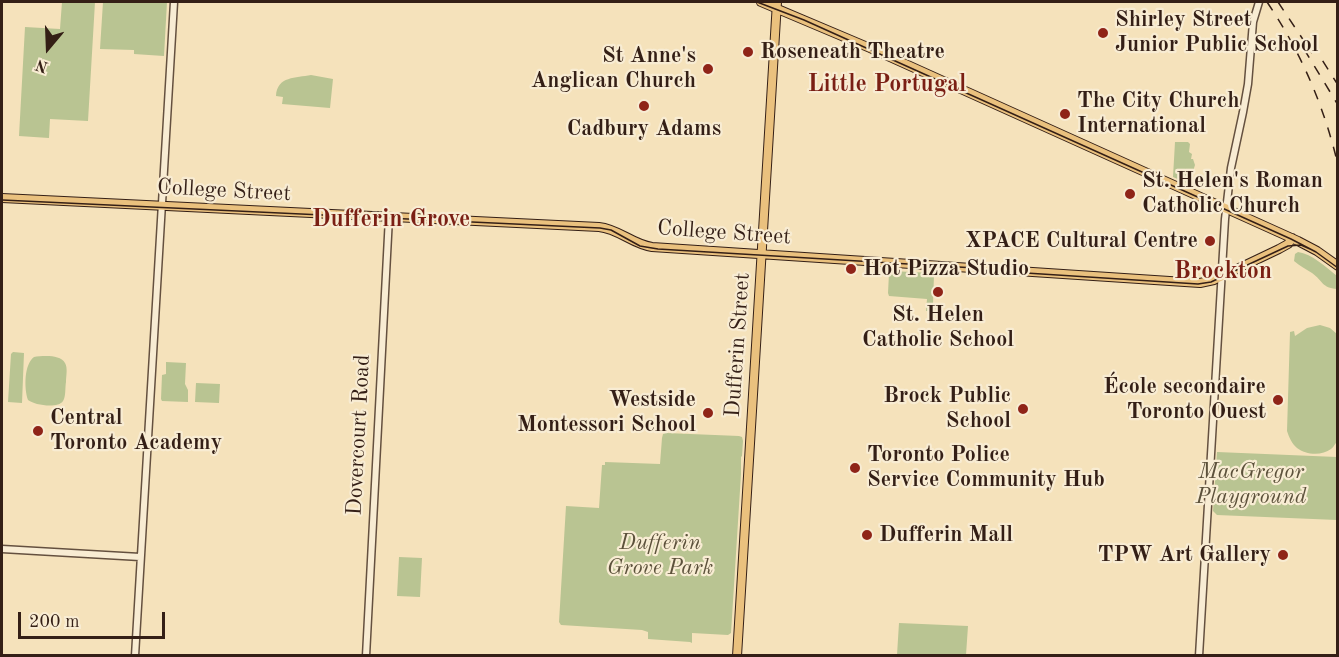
<!DOCTYPE html>
<meta charset="utf-8">
<style>
body{margin:0}
#map{position:relative;width:1339px;height:657px;overflow:hidden;background:#f5e2bb;font-family:"Old Standard TT",serif}
canvas{display:block}
.frame{position:absolute;inset:0;border:3px solid #341f16;pointer-events:none}
.north{position:absolute;left:18px;top:18px;width:60px;height:60px;-webkit-text-stroke:4px #f8ecd3;paint-order:stroke;rotate:199deg;font-size:16px;font-weight:700;line-height:24px;text-align:center;color:#341f16}
.north::after{content:'';display:block;margin:auto;width:21px;height:27px;background:#341f16;clip-path:polygon(50% 0,100% 100%,50% 72%,0 100%)}
.scale{position:absolute;left:18px;top:612px;width:147px;height:27px;box-sizing:border-box;border:3px solid #341f16;border-top:0;padding-left:8px;font-size:18px;line-height:21px;white-space:nowrap;color:#341f16;-webkit-text-stroke:4px #f8ecd3;paint-order:stroke}
</style>
<div id="map">
<canvas width="1339" height="657"></canvas>
<div class="frame"></div>
<div class="north">N</div>
<div class="scale">200 m</div>
</div>
<script>
const g = document.querySelector('canvas').getContext('2d');
g.lineJoin = 'round';
function fillPath(path, color) { g.fillStyle = color; g.fill(path, 'evenodd'); }
function strokePath(path, color, width, dash) { g.strokeStyle = color; g.lineWidth = width; g.lineCap = dash ? 'butt' : 'round'; g.setLineDash(dash || []); g.stroke(path); }
function label(font, color, halo, rows, align = 'center') {
  g.font = font + ' "Old Standard TT",serif'; g.lineWidth = 4.5; g.setLineDash([]); g.textBaseline = 'middle'; g.strokeStyle = halo; g.fillStyle = color; for (const [text, x, y, turn = 0] of rows) {
    g.save(); g.translate(x, y); g.rotate((+turn || 0) * Math.PI / 180); g.textAlign = isNaN(turn) ? turn : align; if (halo) g.strokeText(text, 0, 0); g.fillText(text, 0, 0); g.restore();
  }
}
const green = new Path2D(`
 M62 2H95L88 121 50 119 49 138 19 136 25 27 60 29Z
 M103 2H167L164 56 134 54V50L100 49Z
 M311 75 333 79 330 108 282 104 283 97 276 96C277 76 296 78 311 75Z
 M1175 142H1188L1190 144 1189 152 1192 154 1191 159H1193L1195 165 1189 184 1173 177Z
 M1298 252C1312 254 1326 267 1337 276V289C1322 288 1323 281 1312 273 1306 269 1300 266 1294 261L1295 254Z
 M891 271 932 273 934 275 933 304 936 305 935 311H926L927 299 889 296 888 293 889 273Z
 M1320 325 1330 328 1337 334 1338 441C1335 443 1334 447 1331 449 1322 456 1306 455 1297 448 1292 444 1289 437 1287 431L1290 332 1294 331 1295 336 1307 328Z
 M13 352 24 353 22 403 8 402 11 354Z
 M34 357C42 356 60 354 65 363 68 368 66 376 66 382 65 387 66 397 63 401 58 409 34 405 28 400 24 389 24 364 34 357Z
 M166 362 186 363 185 384 188 390V402L162 401 161 399 162 375 166 374Z
 M196 383 220 384 219 403 195 402Z
 M666 433 739 436 742 437 743 441 742 456 741 457V474L731 633 728 635 692 633V643L690 642 648 639V632L642 630 561 625 559 622 566 506 599 508 602 465H605V462L660 464 662 438 663 434Z
 M1217 452 1337 457V520L1217 515 1213 511Z
 M399 557 422 558 420 597 397 596Z
 M899 623 968 626 966 655H897Z`);
const minor = new Path2D(`
 M2 549 140 557
 M135 656 174 2
 M366 656 389 217
 M1199 656 1225 219 1231 168 1243 112 1248 84 1253 22 1259 2`);
const major = new Path2D(`
 M761 2 870 48 1298 241 1317 251 1338 266
 M2 198 599 227C619 229 632 244 652 247L1200 283 1214 280 1279 249 1288 244 1292 238
 M737 656 777 2`);
const tram = new Path2D(`
 M757 2 804 20 1291 239 1316 252 1338 268
 M2 200 600 228 611 230 640 246 658 249 975 268 1026 273 1198 284 1211 282 1288 246 1301 245 1310 249`);
const rail = new Path2D(`
 M1267 2C1301 52 1324 106 1338 165
 M1278 2 1312 53
 M1312 44 1338 85
 M1304 49 1338 105`);
const markers = [
 [1103,33,6,"#8f2418"],
 [748,52,6,"#8f2418"],
 [708,69,6,"#8f2418"],
 [644,106,6,"#8f2418"],
 [1065,114,6,"#8f2418"],
 [1130,194,6,"#8f2418"],
 [1210,241,6,"#8f2418"],
 [851,269,6,"#8f2418"],
 [938,292,6,"#8f2418"],
 [1278,400,6,"#8f2418"],
 [1023,409,6,"#8f2418"],
 [708,413,6,"#8f2418"],
 [38,431,6,"#8f2418"],
 [855,468,6,"#8f2418"],
 [867,535,6,"#8f2418"],
 [1283,555,6,"#8f2418"]
];
const poiNames = [
 ["Shirley Street",1115,20],
 ["Junior Public School",1115,45],
 ["Roseneath Theatre",760,52],
 ["St Anne's",696,56,"right"],
 ["Anglican Church",696,81,"right"],
 ["The City Church",1077,101],
 ["International",1077,126],
 ["Cadbury Adams",644,129,"center"],
 ["St. Helen's Roman",1142,181],
 ["Catholic Church",1142,206],
 ["XPACE Cultural Centre",1198,241,"right"],
 ["Hot Pizza Studio",863,269],
 ["St. Helen",938,315,"center"],
 ["Catholic School",938,340,"center"],
 ["École secondaire",1266,387,"right"],
 ["Toronto Ouest",1266,412,"right"],
 ["Brock Public",1011,396,"right"],
 ["School",1011,421,"right"],
 ["Westside",696,400,"right"],
 ["Montessori School",696,425,"right"],
 ["Central",50,418],
 ["Toronto Academy",50,443],
 ["Toronto Police",867,455],
 ["Service Community Hub",867,480],
 ["Dufferin Mall",879,535],
 ["TPW Art Gallery",1271,555,"right"]
];
const streetNames = [
 ["College Street",224,191,3],
 ["College Street",724,233,4],
 ["Dufferin Street",738,345,-86],
 ["Dovercourt Road",359,435,-87]
];
const parkNames = [
 ["MacGregor",1251,472],
 ["Playground",1251,497],
 ["Dufferin",660,543],
 ["Grove Park",660,568]
];
const neighbourhoodNames = [
 ["Little Portugal",887,85],
 ["Dufferin Grove",391,220],
 ["Brockton",1223,272]
];
fillPath(green, '#b9c492');
strokePath(minor, '#64503f', 9);
strokePath(major, '#341f16', 10);
strokePath(minor, '#f8ecd3', 6);
strokePath(major, '#eac17e', 8);
strokePath(tram, '#341f16', 1.5);
strokePath(rail, '#341f16', 1.5, [10, 10]);
for (const [x, y, r, color] of markers) { const dot = new Path2D(); dot.arc(x, y, r, 0, 2 * Math.PI); g.fillStyle = color; g.fill(dot); strokePath(dot, '#f8ecd3', 2); }
label('bold 22px', '#341f16', '#f8ecd3', poiNames, 'left');
label('22px', '#341f16', '#f8ecd3', streetNames);
label('italic 22px', '#5c513b', '#f8ecd3', parkNames);
label('bold 24px', '#7a1f14', '#f8ecd3', neighbourhoodNames);
</script>
